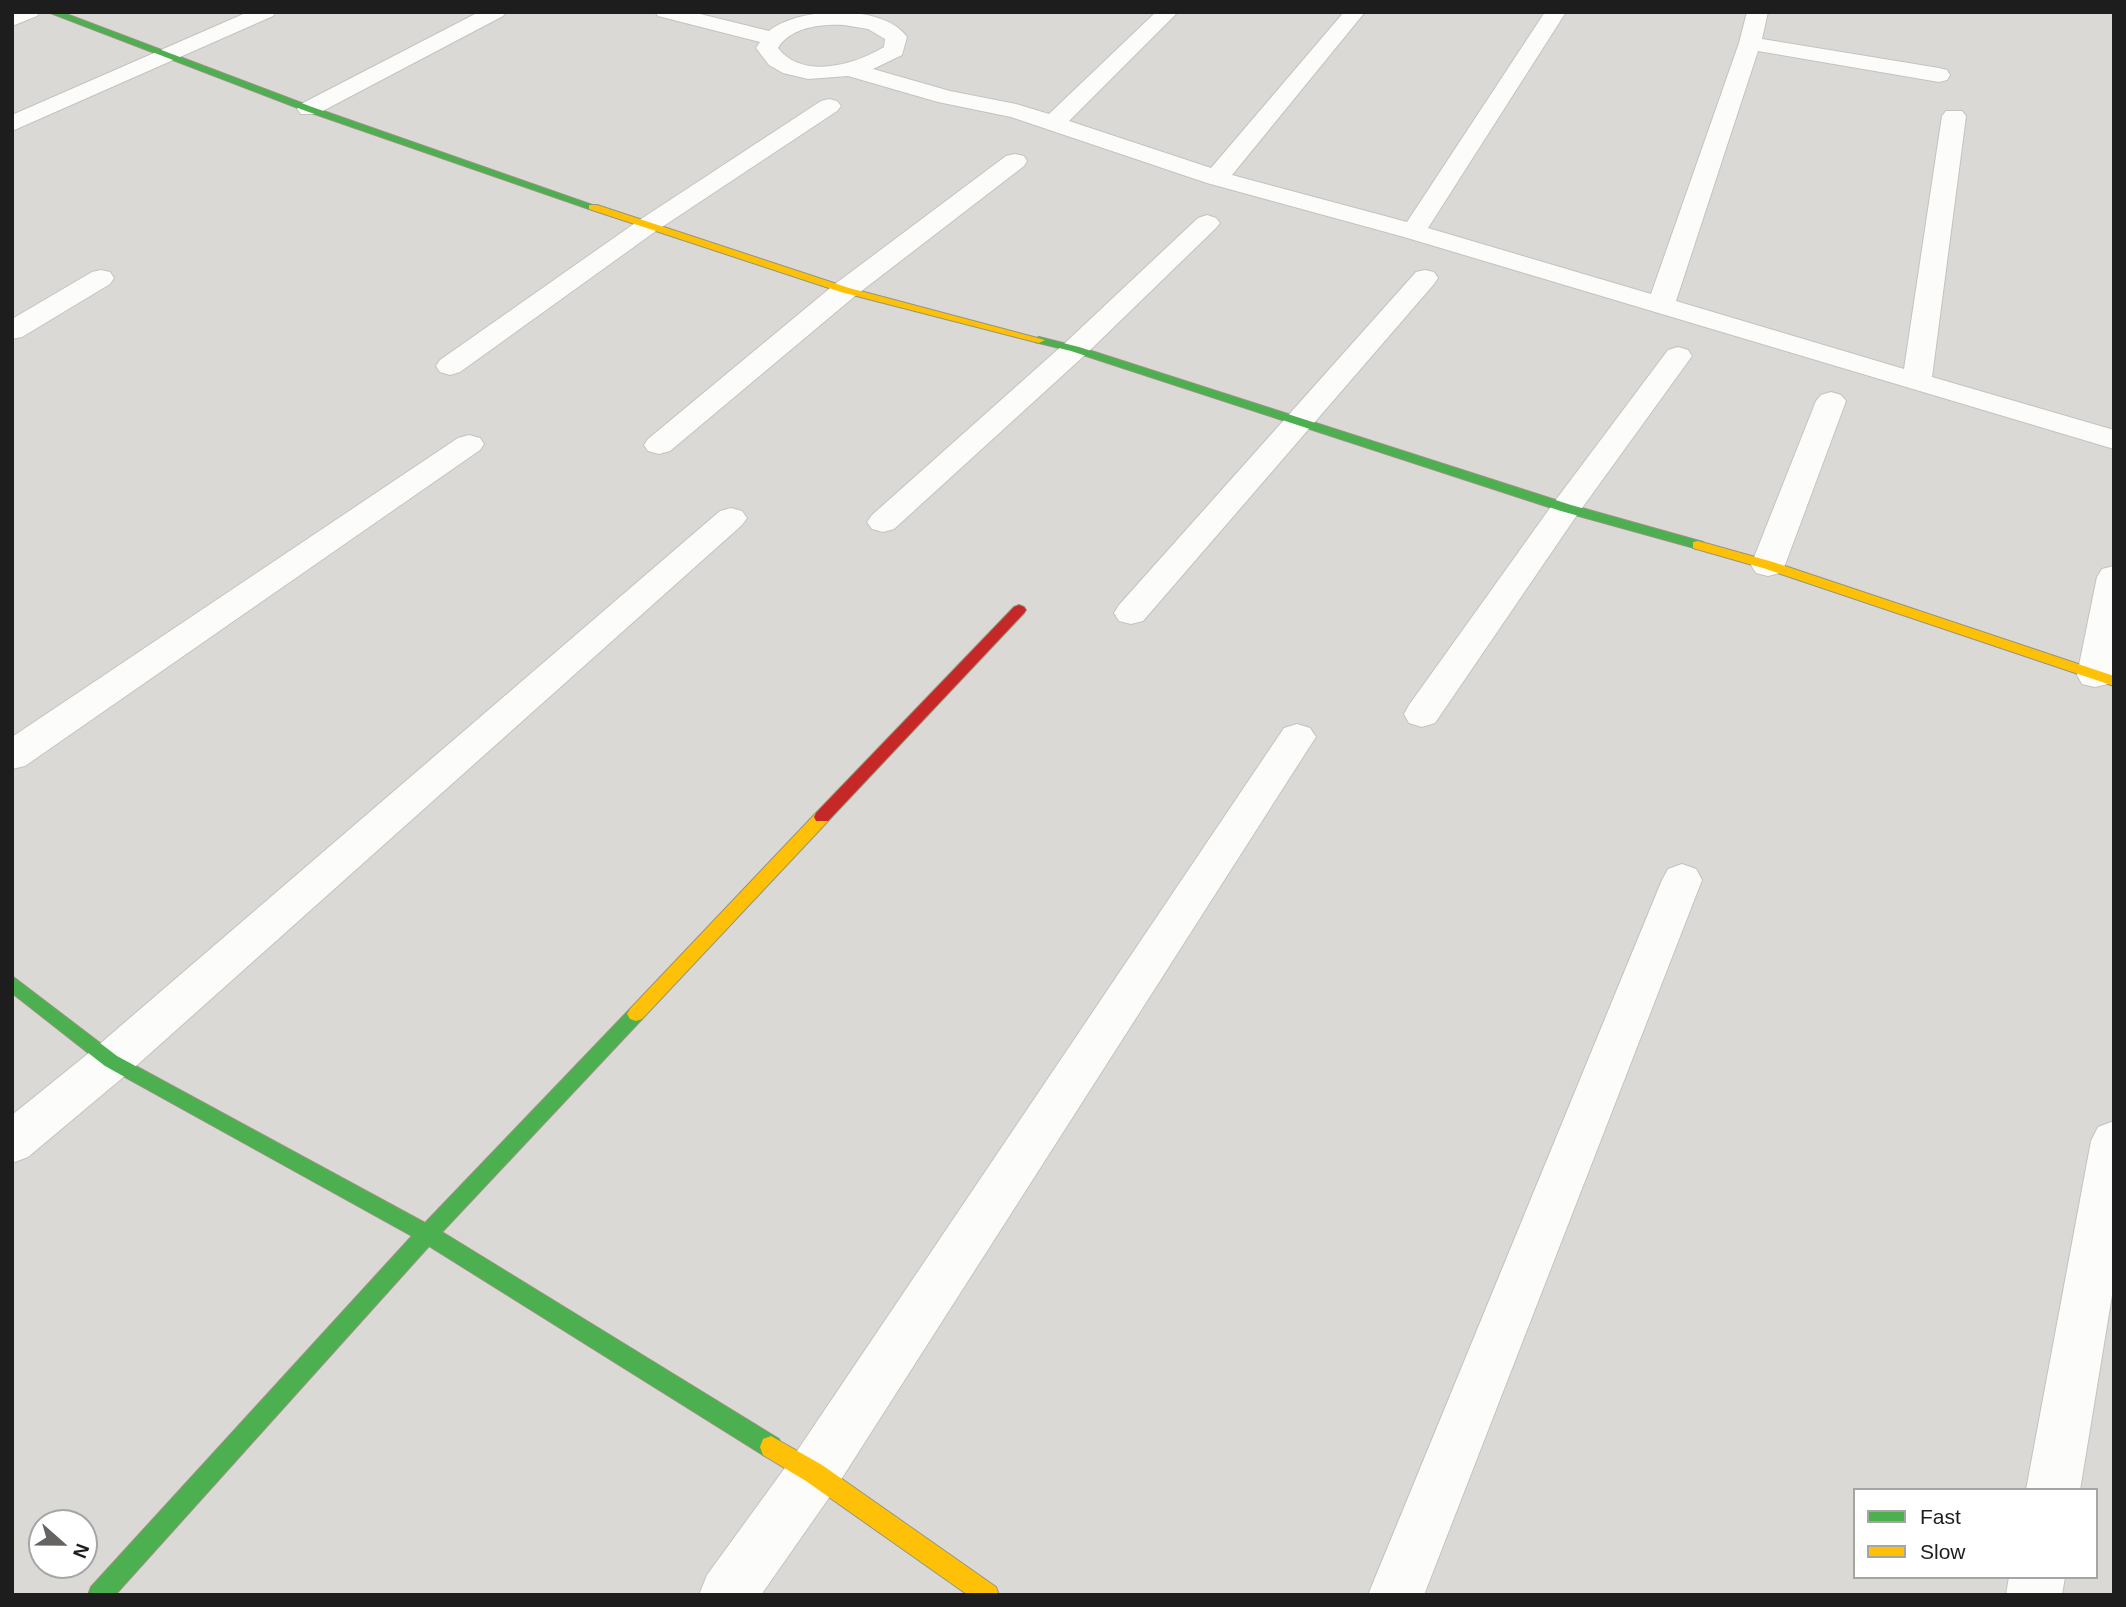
<!DOCTYPE html>
<style>
body{margin:0}
#map{position:relative;width:2126px;height:1607px;overflow:hidden;background:#ece9e4;font-family:Helvetica,sans-serif}
canvas{display:block}
.frame{position:absolute;inset:0;border:14px solid #1d1d1d;pointer-events:none}
.legend{position:absolute;left:1853px;top:1488px;width:245px;height:91px;box-sizing:border-box;background:#fff;border:2px solid #a5a5a5;margin:0;padding:9px 12px;list-style:none;font-size:21px;color:#1d1d1d}
.legend li{display:flex;align-items:center;gap:14px;height:35px}
.legend b{width:35px;border:2px solid #a5a5a5}
.north{position:absolute;left:28px;top:1509px;width:70px;height:70px;box-sizing:border-box;background:#fff;border:2px solid #a5a5a5;border-radius:50%;rotate:111deg;font-size:19px;font-weight:700;line-height:28px;text-align:center;color:#1d1d1d}
.north::after{content:'';display:block;margin:auto;width:24px;height:32px;background:#656463;clip-path:polygon(50% 0,100% 100%,50% 72%,0 100%)}
</style>
<div id="map">
<canvas width="2126" height="1607"></canvas>
<div class="frame"></div>
<ul class="legend">
<li><b style="height:9px;background:#4caf50"></b>Fast</li>
<li><b style="height:9px;background:#ffc107"></b>Slow</li>
</ul>
<div class="north">N</div>
</div>
<script>
const g = document.querySelector('canvas').getContext('2d');
g.lineJoin = 'round';
function fillPath(path, color) { g.fillStyle = color; g.fill(path, 'evenodd'); }
function strokePath(path, color, width, dash) { g.strokeStyle = color; g.lineWidth = width; g.lineCap = dash ? 'butt' : 'round'; g.setLineDash(dash || []); g.stroke(path); }
const residential = new Path2D(`
 M12 12H2114V1595H12ZM1855 1490H2096V1577H1855ZM42 1523H84V1565H42Z`);
const street = new Path2D(`
 M12 12H40L37 16 12 26Z
 M248 12H276L273 16 12 131V115Z
 M479 12H506L503 16 317 114H301L297 109 301 104Z
 M655 12H692L769 31C798 7 883 3 907 37L902 55 873 69 950 91 1016 104 1049 114 1156 12H1178L1069 121 1211 168 1344 12H1365L1232 175 1407 222 1545 12H1566L1428 228 1651 294 1739 43 1747 12H1768L1762 39 1939 68 1947 70 1950 75 1947 80 1939 82 1758 51 1676 301 1904 369 1942 116 1946 111H1962L1966 116 1932 377 2114 430V449L1404 237 1207 183 1011 117 938 102 848 76 808 79 783 73 769 65 756 48 760 42 658 16ZM844 25 868 29 885 39 884 47C854 65 803 80 778 48 791 27 821 24 844 25Z
 M829 99 837 101 841 106 837 111 656 231 460 372 450 375 440 372 436 366 440 360 638 221 821 101Z
 M1015 154 1024 156 1027 161 1024 166 855 296 670 451 659 454 648 451 644 445 648 439 835 284 1006 156Z
 M1207 215 1216 218 1220 223 1216 228 1085 355 894 529 883 532 872 529 867 522 872 515 1065 343 1198 218Z
 M101 270 110 272 114 278 110 284 22 337 12 339V319L92 272Z
 M1425 270 1434 272 1438 278 1434 284 1143 621 1131 624 1119 621 1114 613 1119 605 1416 272Z
 M1678 347 1688 350 1692 356 1577 515 1435 723 1422 727 1409 723 1404 714 1409 705 1555 501 1668 350Z
 M1831 392 1841 395 1846 401 1785 565 1780 573 1768 576 1756 573 1751 565 1816 401 1821 395Z
 M469 435 480 438 484 444 480 450 25 766 12 769V737L458 438Z
 M731 508 742 511 747 518 742 525 127 1074 28 1157 12 1163V1115L95 1048 720 511Z
 M2114 566V670L2108 684 2095 687 2082 684 2077 675 2097 577 2102 569Z
 M1297 724 1310 728 1316 737 1310 746 833 1492 761 1595H699L707 1575 795 1454 1284 728Z
 M1682 864 1696 869 1702 880 1424 1595H1368L1662 880 1668 869Z
 M2114 1121V1283L2080 1490H2026L2091 1141 2098 1127Z
 M2009 1577H2065L2062 1595H2006Z`);
const fast = new Path2D(`
 M48 12H61L312 107 598 207 589 209 306 111Z
 M1039 337 1079 347 1571 505 1703 542 1705 545 1698 549 1561 511 1071 351 1035 342 1033 340Z
 M12 976 117 1056 425 1223 630 1009 636 1007 642 1009 645 1014 642 1019 442 1232 779 1439 782 1447 779 1455 771 1458 763 1455 429 1246 115 1595H88L91 1587 412 1236 105 1066 12 993Z`);
const slow = new Path2D(`
 M589 205H597L849 288 1045 340 1039 343 841 292 589 209Z
 M1698 541 1773 562 2114 676V686L1763 568 1693 548V542Z
 M822 811 828 813 830 817 828 821 642 1019 636 1021 630 1019 627 1014 630 1009 816 813Z
 M771 1436 822 1465 996 1587 999 1595H968L806 1481 763 1455 760 1447 763 1439Z`);
const jam = new Path2D(`
 M1019 605 1024 607 1026 610 1024 613 828 821H816L814 817 816 813 1014 607Z`);
fillPath(residential, '#dbd9d6');
strokePath(street, '#c4c3c1', 2);
strokePath(fast, '#95957c', 2);
strokePath(slow, '#95957c', 2);
strokePath(jam, '#95957c', 2);
fillPath(street, '#fcfcfb');
fillPath(fast, '#4caf50');
fillPath(slow, '#ffc107');
fillPath(jam, '#c62828');
</script>
